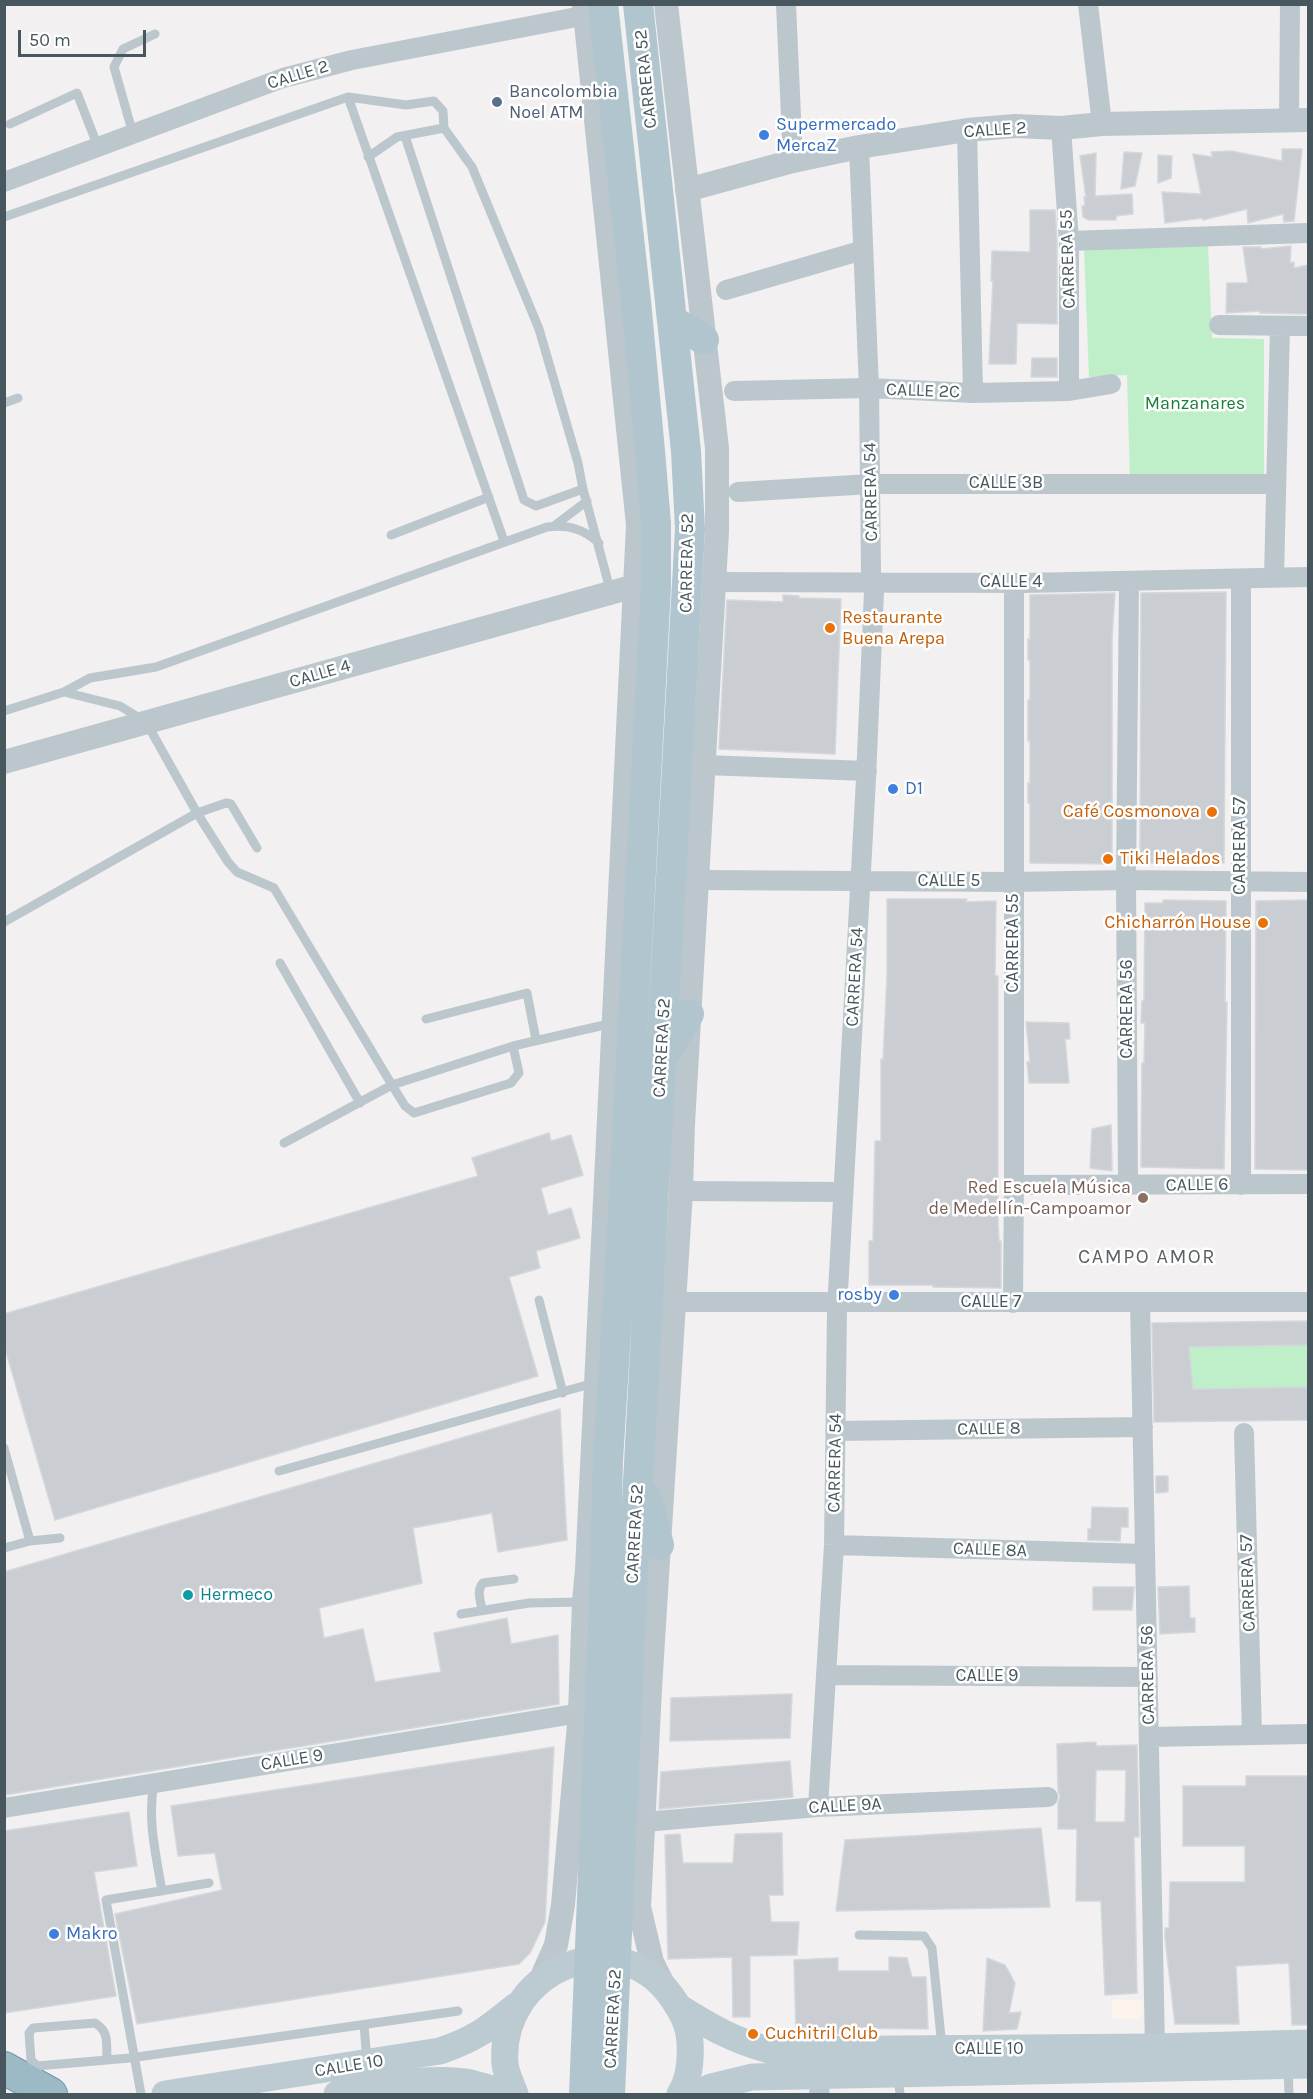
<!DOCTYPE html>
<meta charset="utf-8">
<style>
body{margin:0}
#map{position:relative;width:1313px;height:2099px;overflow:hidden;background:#f2f0f0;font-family:Karla,sans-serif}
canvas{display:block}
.frame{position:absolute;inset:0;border:6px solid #48575d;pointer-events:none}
.scale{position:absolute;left:18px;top:30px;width:128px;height:27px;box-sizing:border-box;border:3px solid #48575d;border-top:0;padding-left:8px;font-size:18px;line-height:21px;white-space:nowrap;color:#48575d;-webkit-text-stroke:4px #fff;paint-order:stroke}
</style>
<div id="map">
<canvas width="1313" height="2099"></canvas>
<div class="frame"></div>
<div class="scale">50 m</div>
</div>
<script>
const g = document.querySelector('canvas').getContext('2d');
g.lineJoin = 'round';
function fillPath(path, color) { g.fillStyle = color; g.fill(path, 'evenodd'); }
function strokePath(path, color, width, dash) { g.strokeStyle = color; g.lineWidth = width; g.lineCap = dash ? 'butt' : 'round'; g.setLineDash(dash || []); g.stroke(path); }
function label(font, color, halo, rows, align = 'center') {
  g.font = font + ' Karla,sans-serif'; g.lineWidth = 5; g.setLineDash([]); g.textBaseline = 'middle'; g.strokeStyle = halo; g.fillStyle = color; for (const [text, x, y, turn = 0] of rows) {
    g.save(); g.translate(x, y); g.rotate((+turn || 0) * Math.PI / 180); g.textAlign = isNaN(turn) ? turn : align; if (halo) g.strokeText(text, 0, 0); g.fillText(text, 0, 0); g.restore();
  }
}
const commercial = new Path2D(`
 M1112 2000H1142V2019H1112Z`);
const green = new Path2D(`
 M1208 244 1212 338 1264 339V479L1130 481 1127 375 1089 377 1084 248Z
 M1308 1345V1387L1193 1389 1189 1347Z`);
const building = new Path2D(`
 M1282 149H1302L1294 221 1284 222 1283 214 1248 223 1247 209 1203 220 1202 218 1165 223 1162 192 1201 194 1193 154 1213 157 1211 152 1231 151 1282 161Z
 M1124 152 1142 153 1135 186 1121 189Z
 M1096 153 1095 196 1132 194 1133 214 1116 216V220H1089L1083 217 1082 206H1085L1084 197H1086L1080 156Z
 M1158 155 1172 156 1171 178 1158 183Z
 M1030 210H1055L1057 241V324L1017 323 1016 364H989L993 281H991L992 251 1030 252Z
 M1291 246 1290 263 1294 262V268L1308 265V314L1260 313V311L1226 313 1227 283H1248L1243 247H1261V249Z
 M1032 358H1057V377H1031Z
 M1226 592 1224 863H1140L1141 593Z
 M1115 593 1112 638V864L1030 863V803H1028V783H1030V741H1028V700H1030V660H1028V639H1030V595Z
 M783 595 799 596V598L841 599 835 754 719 749 727 600 783 602Z
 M887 899H967L966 902 996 901 995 976H998V1221L999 1241H1001V1288L933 1287V1285H869V1241H873L875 1141H881V1059L883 1060 887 977Z
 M1163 900 1226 901 1225 1002H1227L1224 1169 1141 1167 1142 1063H1144L1145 1023H1141L1142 1001H1144L1145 903H1163Z
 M1308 900V1170L1255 1169 1256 901Z
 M1026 1022 1069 1023 1070 1039H1065L1069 1083H1029L1027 1062H1030Z
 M1111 1125 1112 1171 1090 1168 1092 1129Z
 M549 1133 551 1141 571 1135 583 1175 541 1188 548 1215 571 1208 580 1238 536 1251 540 1268 509 1277 538 1376 55 1520 4 1345V1314L478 1176 472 1158Z
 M1308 1321V1345L1189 1347 1193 1389 1308 1387V1420L1154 1422 1152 1323Z
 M560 1409 567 1540 498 1552 492 1513 413 1528 422 1583 319 1608 324 1638 363 1629 375 1682 441 1672 434 1633 507 1618 511 1644 558 1635 559 1704 4 1795V1572Z
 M1156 1476H1168V1492L1156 1493Z
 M1092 1507 1128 1508V1527H1121L1120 1541 1088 1540V1529H1091Z
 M1189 1586 1190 1618H1195V1632L1160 1634 1158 1587Z
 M1093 1587H1134L1132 1610H1093Z
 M792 1694 790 1738 670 1741 671 1698Z
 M1096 1742V1746L1137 1745 1139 1837H1134L1137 1993 1105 1995 1101 1901H1076L1077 1829H1058V1803L1060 1797 1058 1790 1057 1744ZM1096 1770H1126L1125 1822H1095Z
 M554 1747 545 1922 530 1953 519 1964 137 2024 115 1914 222 1890 215 1853 178 1856 171 1806Z
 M790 1761 793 1797 659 1809 661 1772Z
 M1246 1776H1308V2025H1292L1289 1963 1236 1966 1239 2024H1175L1165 1938V1928H1169L1170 1882H1245V1846H1183V1786H1246Z
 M129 1812 137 1866 94 1872 116 1996 4 2013V1831Z
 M1041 1828 1050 1907 836 1911 845 1840Z
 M782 1833 783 1895H769L771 1922H799L797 1955 750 1956V2017H733L732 1957 668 1959 665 1835 680 1834 683 1863H733L735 1834Z
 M889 1957 907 1958 912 1977H926L928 2029 840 2028V2034H796L794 1960 838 1958V1971H889Z
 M987 1958 1005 1965 1015 1983 1009 2013 1021 2012 1017 2029 983 2031Z`);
const service = new Path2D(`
 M348 97 406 105 434 101 443 111 444 128 472 167 539 329 578 463 583 489 611 593
 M10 124 77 93 98 147
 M133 134 114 67 123 49 155 34
 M405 136 524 500 536 506 583 489
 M368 157 397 137 444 128
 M4 217 348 97 504 541
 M4 403 18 398
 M554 526 587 501
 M391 535 489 497
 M64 692 120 706 146 722 197 813 228 862 237 872 274 888 392 1085 513 1046 613 1023
 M4 711 64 692 90 678 156 667 547 527C568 524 584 529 599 543
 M4 922 197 813 226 803 231 804 257 848
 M280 963 360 1103
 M426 1019 527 993 536 1040
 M284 1143 392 1085 405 1106 414 1113 511 1083 519 1073 513 1046
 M539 1300 563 1393
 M4 1448 30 1541
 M279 1471 594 1383
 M4 1548 30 1541 60 1538
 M482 1610C481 1602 476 1590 483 1583L514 1579
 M461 1614 529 1603 584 1602
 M154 1783C147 1819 156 1855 162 1891
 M859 1935 924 1936 932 1948 942 2047
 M364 2025 367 2061
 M107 2060C106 2044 110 2032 95 2023L33 2028 29 2033 31 2060 37 2066 130 2058 458 2011
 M1288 2067 1289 2094
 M898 2076 900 2094
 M141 2094 106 1900 209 1883`);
const minor = new Path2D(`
 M786 4 793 161
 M1088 4 1102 124
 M1289 119 1290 4
 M1061 128 1069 241V391
 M967 130 973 393
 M4 182 283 78 352 60 598 13
 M1069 241 1308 233
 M726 290 863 250
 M1219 325 1308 326
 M734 391 869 388 973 393 1069 391 1111 384
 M738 492 871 484H1275
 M1274 577 1280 326
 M1241 579V1185
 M713 582 1024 583 1308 577
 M704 765 867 771
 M698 880 1013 882 1126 880 1308 882
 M1014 1185 1308 1184
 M1128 1185 1126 880 1129 581
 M681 1191 843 1192
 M673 1302H1308
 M1140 1302 1155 2047
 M1013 1303 1014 1175V583
 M835 1431 1143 1427
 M1244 1433 1252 1734
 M834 1545 1145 1554
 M826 1675 1148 1677
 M1149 1737 1308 1734
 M818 1807 834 1545 837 1310 866 779 874 592 871 573 869 388 859 147
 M4 1808 580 1713
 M644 1822 818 1807 1048 1797
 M819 2094 821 2075`);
const tertiary = new Path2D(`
 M687 190 793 161 859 147 967 130 1015 126 1061 128 1102 124 1308 120
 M4 762 635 586
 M541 1979 556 1945 563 1905 580 1713 584 1602 587 1569 638 525 584 4
 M665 1988 652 1962 639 1907 650 1689 681 1191 683 1124 717 531V448L666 4`);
const secondary = new Path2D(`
 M680 2008C712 2028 733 2040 769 2050L1155 2047 1308 2043
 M165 2094 440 2051C475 2039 488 2029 516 2006
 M337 2094C378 2088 424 2076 466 2082 481 2085 496 2091 511 2094
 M515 2094C512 2085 506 2074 505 2064 498 1971 616 1920 671 1996 681 2010 689 2024 690 2042 691 2060 690 2079 680 2094
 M699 2094 711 2087 752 2077 1308 2065`);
const primary = new Path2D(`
 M603 4 636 301 650 451 656 524V587L620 1268 608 1460 604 1604
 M672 320 704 340
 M663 1057 689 1014
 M646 1496 659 1545
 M631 1610 690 529 686 451 638 4`);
const trunk = new Path2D(`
 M4 2068 51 2094`);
const primaryBridge = new Path2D(`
 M584 2094 604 1604
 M610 2094 631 1610`);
const markers = [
 [497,102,6,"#5c6f8a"],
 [764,135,6,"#3f7fe0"],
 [830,628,6,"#e8710a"],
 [893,789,6,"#3f7fe0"],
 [1212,812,6,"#e8710a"],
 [1108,859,6,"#e8710a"],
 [1263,923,6,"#e8710a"],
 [1143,1198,6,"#8d6e63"],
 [894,1295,6,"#3f7fe0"],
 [188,1595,6,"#0f9aa8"],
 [54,1934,6,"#3f7fe0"],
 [753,2034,6,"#e8710a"]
];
const streetNames = [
 ["CALLE 2",298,75,-17],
 ["CARRERA 52",646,79,-96],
 ["CALLE 2",995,130,-4],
 ["CARRERA 55",1068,259,-92],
 ["CALLE 2C",923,391,2],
 ["CALLE 3B",1006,483],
 ["CARRERA 54",871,492,-91],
 ["CARRERA 52",687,563,-89],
 ["CALLE 4",1011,582],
 ["CALLE 4",320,674,-16],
 ["CARRERA 57",1240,846,-90],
 ["CALLE 5",949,881],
 ["CARRERA 55",1013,943,-90],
 ["CARRERA 54",855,977,-87],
 ["CARRERA 56",1127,1009,-90],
 ["CARRERA 52",662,1048,-87],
 ["CALLE 6",1197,1185,-1],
 ["CALLE 7",991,1302],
 ["CALLE 8",989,1429,-1],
 ["CARRERA 54",835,1463,-89],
 ["CARRERA 52",635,1534,-87],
 ["CALLE 8A",990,1550,2],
 ["CARRERA 57",1248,1583,-92],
 ["CARRERA 56",1148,1675,-91],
 ["CALLE 9",987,1676],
 ["CALLE 9",292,1760,-9],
 ["CALLE 9A",845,1806,-3],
 ["CARRERA 52",613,2019,-87],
 ["CALLE 10",989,2049],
 ["CALLE 10",349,2066,-9]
];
const serviceNames = [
 ["Bancolombia",509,92],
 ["Noel ATM",509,113]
];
const shopNames = [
 ["Supermercado",776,125],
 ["MercaZ",776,146],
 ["D1",905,789],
 ["rosby",882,1295,"right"],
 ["Makro",66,1934]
];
const parkNames = [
 ["Manzanares",1195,404]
];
const foodNames = [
 ["Restaurante",842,618],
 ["Buena Arepa",842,639],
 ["Café Cosmonova",1200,812,"right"],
 ["Tiki Helados",1120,859],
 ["Chicharrón House",1251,923,"right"],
 ["Cuchitril Club",765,2034]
];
const educationNames = [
 ["Red Escuela Música",1131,1188],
 ["de Medellín-Campoamor",1131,1209]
];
const cultureNames = [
 ["Hermeco",200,1595]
];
const neighbourhoodNames = [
 ["CAMPO AMOR",1147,1257]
];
fillPath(commercial, '#fcf3ea');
fillPath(green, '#bfefc8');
fillPath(building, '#caced2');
strokePath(building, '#d4d7db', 1.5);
strokePath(trunk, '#7398aa', 34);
strokePath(service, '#bcc7cd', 9);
strokePath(minor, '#bcc7cd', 20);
strokePath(tertiary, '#bcc7cd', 24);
strokePath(secondary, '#bccad1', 27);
strokePath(primary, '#b0c5ce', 30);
strokePath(trunk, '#9cb9c6', 32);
strokePath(primaryBridge, '#b0c5ce', 30);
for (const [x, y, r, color] of markers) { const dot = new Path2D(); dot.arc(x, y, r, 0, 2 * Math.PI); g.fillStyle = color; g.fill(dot); strokePath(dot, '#fff', 2); }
label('18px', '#48575d', '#fff', streetNames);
label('18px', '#4e5e75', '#fff', serviceNames, 'left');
label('18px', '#366cbe', '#fff', shopNames, 'left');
label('18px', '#187f37', '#fff', parkNames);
label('18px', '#c56008', '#fff', foodNames, 'left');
label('18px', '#785e54', '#fff', educationNames, 'right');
label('18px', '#0d838f', '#fff', cultureNames, 'left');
g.letterSpacing = '1.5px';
label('20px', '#5c6265', '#fff', neighbourhoodNames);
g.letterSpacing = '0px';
</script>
